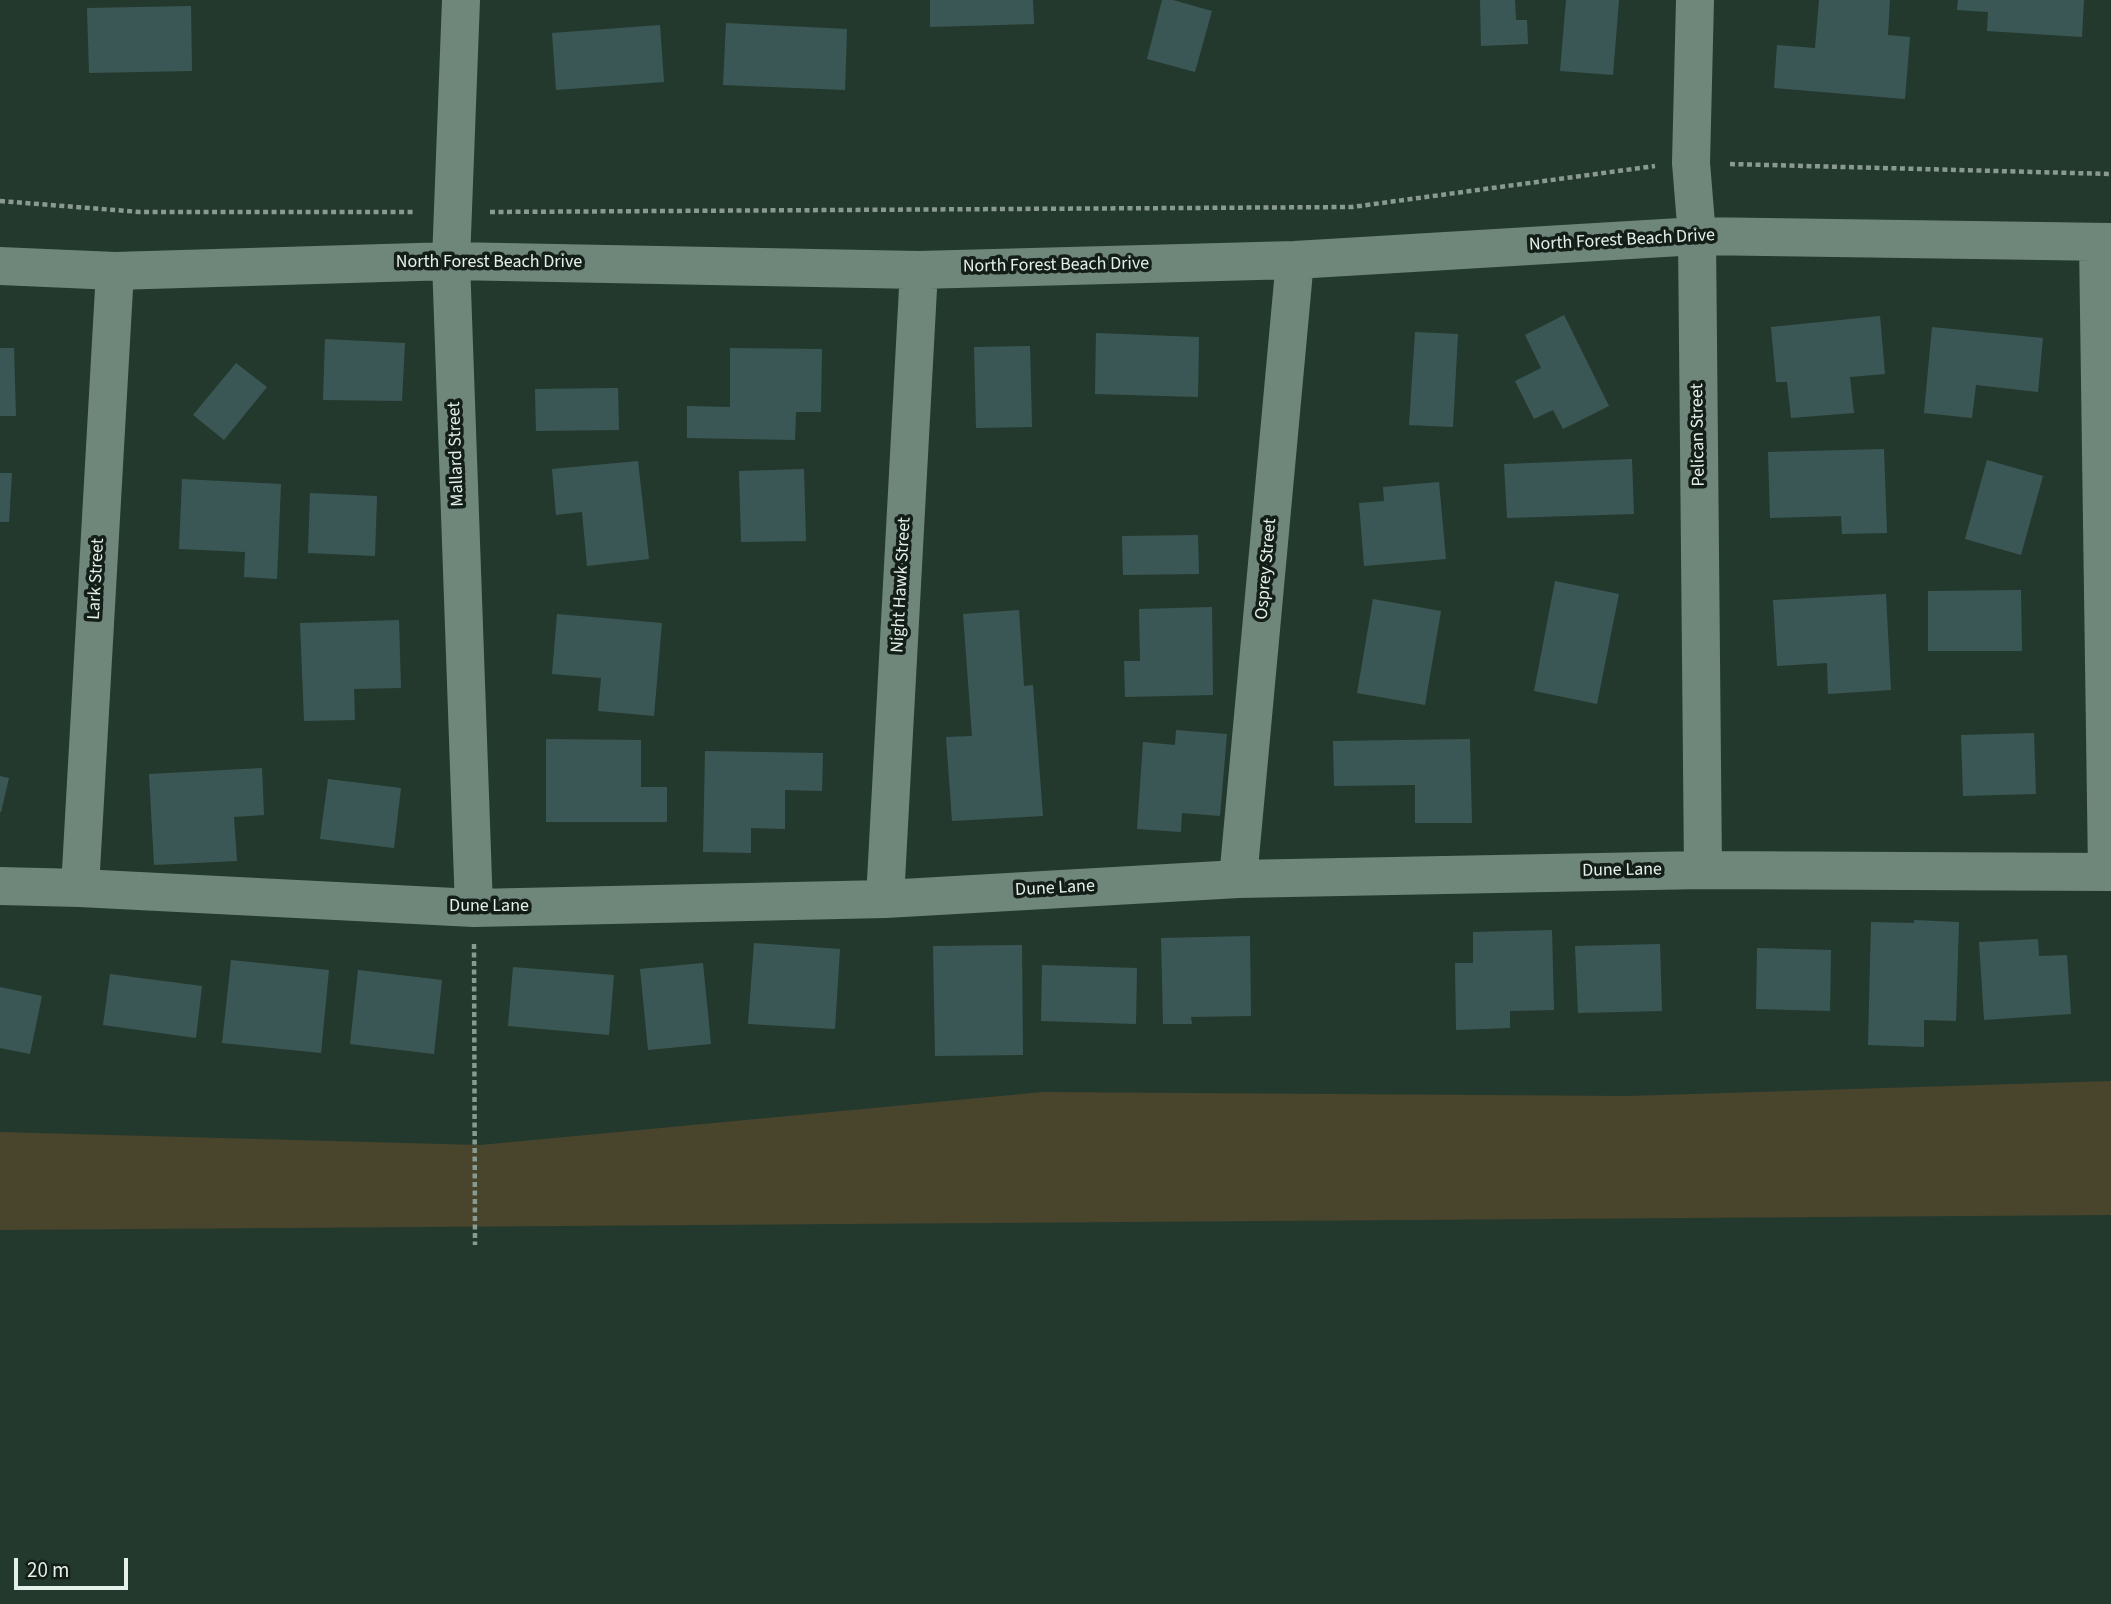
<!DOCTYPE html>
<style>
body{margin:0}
#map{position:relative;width:2111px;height:1604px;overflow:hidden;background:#24392e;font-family:"Source Sans 3",sans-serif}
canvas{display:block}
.scale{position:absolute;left:14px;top:1558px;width:114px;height:32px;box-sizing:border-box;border:4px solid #e4f1ea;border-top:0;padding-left:9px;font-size:21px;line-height:24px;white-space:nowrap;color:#e4f1ea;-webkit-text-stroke:5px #141e19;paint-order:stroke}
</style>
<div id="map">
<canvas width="2111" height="1604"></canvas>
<div class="scale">20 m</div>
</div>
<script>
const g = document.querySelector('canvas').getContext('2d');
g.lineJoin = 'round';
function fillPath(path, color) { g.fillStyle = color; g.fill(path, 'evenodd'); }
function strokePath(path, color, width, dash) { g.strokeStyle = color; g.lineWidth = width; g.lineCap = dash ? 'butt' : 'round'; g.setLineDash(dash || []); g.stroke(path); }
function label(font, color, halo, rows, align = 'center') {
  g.font = font + ' "Source Sans 3",sans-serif'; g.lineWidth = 7; g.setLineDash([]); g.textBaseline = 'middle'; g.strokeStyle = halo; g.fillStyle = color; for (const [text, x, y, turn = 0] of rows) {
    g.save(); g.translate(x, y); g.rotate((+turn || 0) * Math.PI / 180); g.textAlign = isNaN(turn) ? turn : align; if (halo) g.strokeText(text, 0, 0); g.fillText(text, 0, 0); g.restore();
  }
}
const green = new Path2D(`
 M2111 1081V1215L0 1230V1132L480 1145 1043 1092 1628 1096Z`);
const building = new Path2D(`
 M930 0H1033L1034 24 930 27Z
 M1162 0H1173L1212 11 1195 72 1147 59Z
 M1480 0H1515L1516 20H1527L1528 44 1481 46Z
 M1566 0H1619L1613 75 1560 71Z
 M1819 0H1890L1888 35 1910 37 1905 99 1774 88 1777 45 1815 48Z
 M1958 0H2084L2082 37 1987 31 1988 12 1957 10Z
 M191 6 192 71 89 73 87 8Z
 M726 23 847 29 845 90 723 85Z
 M660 25 664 82 556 90 552 33Z
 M1564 315 1609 406 1563 429 1553 410 1534 419 1515 381 1541 368 1525 335Z
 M1880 316 1885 374 1850 377 1854 413 1791 418 1787 382H1776L1771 327Z
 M1932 327 2043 338 2038 392 1976 385 1972 418 1924 413Z
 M1415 332 1458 334 1453 427 1409 425Z
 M1096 333 1199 337 1198 397 1095 394Z
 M325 339 405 343 402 401 323 400Z
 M1030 346 1032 427 976 428 974 347Z
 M0 348H14L16 416H0Z
 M730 348 822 349 821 412H796L795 440 687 438V406L730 407Z
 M236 363 267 387 224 440 193 415Z
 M618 388 619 430 536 431 535 389Z
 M1884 449 1887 533 1842 534 1841 516 1770 518 1768 452Z
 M1632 459 1634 514 1507 518 1504 464Z
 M1987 460 2043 476 2021 555 1965 539Z
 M638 461 649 559 587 566 582 512 556 515 552 469Z
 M804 469 806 541 741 542 739 471Z
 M0 473H12L9 522H0Z
 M182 479 281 484 277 579 244 577 245 552 179 549Z
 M1439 482 1446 559 1364 566 1359 503 1384 501 1383 487Z
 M310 493 377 496 375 556 308 553Z
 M1198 535 1199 574 1123 575 1122 536Z
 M1555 581 1619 594 1597 704 1534 691Z
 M2021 590 2022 651H1928V591Z
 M1886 594 1891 690 1828 694 1827 663 1777 666 1773 600Z
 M1373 599 1441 611 1425 705 1357 693Z
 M1212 607 1213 695 1125 697 1124 661H1140L1139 609Z
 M1019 610 1024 686 1033 685 1043 816 952 821 946 737 972 736 963 614Z
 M557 614 662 623 654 716 598 711 601 678 552 674Z
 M399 620 401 688 354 689 355 720 304 721 300 623Z
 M1176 730 1227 734 1220 816 1182 813 1181 832 1137 829 1143 742 1175 745Z
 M2034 733 2036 794 1963 796 1961 735Z
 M546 739 641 740V787H667V822H546Z
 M1470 739 1472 823H1415V785L1334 786 1333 741Z
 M705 751 823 753 822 791 785 790V829L751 828V853L703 852Z
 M262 768 264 815 234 817 237 861 154 865 149 774Z
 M0 776 9 778 1 812H0Z
 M328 779 401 788 394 848 320 839Z
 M1914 920 1959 922 1956 1021 1924 1020V1047L1868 1045 1871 922 1914 923Z
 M1552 930 1554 1010 1510 1011V1028L1456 1030 1455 963H1473V932Z
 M1250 936 1251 1016 1191 1017 1192 1024H1163L1161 938Z
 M2038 939 2039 956 2067 955 2071 1014 1984 1020 1979 942Z
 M754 943 840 949 835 1029 748 1024Z
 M1660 944 1662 1011 1578 1013 1575 946Z
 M1022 945 1023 1055 935 1056 933 946Z
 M1757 948 1831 950 1830 1011 1756 1009Z
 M231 960 329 970 321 1053 222 1043Z
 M703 963 711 1044 648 1050 640 969Z
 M1042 965 1137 968 1136 1024 1041 1021Z
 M513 967 614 975 609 1035 508 1026Z
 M358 970 442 980 434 1054 350 1044Z
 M110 974 202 986 196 1038 103 1025Z
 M0 987 42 996 30 1054 0 1048Z`);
const path = new Path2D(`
 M1730 164 2111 174
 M0 201 140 212H415
 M490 212 1352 207 1655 166
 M474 944 475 1245`);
const minor = new Path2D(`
 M461 0 451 261 474 908
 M1695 0 1691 163 1697 236 1703 870
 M2098 242 2107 872
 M0 266 115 271 451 261 919 270 1295 260 1697 236 2111 242
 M1238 879 1295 260
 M0 886 80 888 474 908 885 899 1238 879 1703 870 2111 872
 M80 888 115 271
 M885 899 919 270`);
const streetNames = [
 ["North Forest Beach Drive",1622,241,-3],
 ["North Forest Beach Drive",489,263],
 ["North Forest Beach Drive",1056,266,-1],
 ["Pelican Street",1699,435,-91],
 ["Mallard Street",457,454,-92],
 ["Osprey Street",1267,569,-85],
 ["Lark Street",97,579,-87],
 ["Night Hawk Street",902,585,-87],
 ["Dune Lane",1622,871,-1],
 ["Dune Lane",1055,889,-3],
 ["Dune Lane",489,907]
];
fillPath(green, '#49442c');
fillPath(building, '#3b5755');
strokePath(path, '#899a91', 4.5, [5, 3.5]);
strokePath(minor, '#6f877a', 38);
label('18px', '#e4f1ea', '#141e19', streetNames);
</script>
